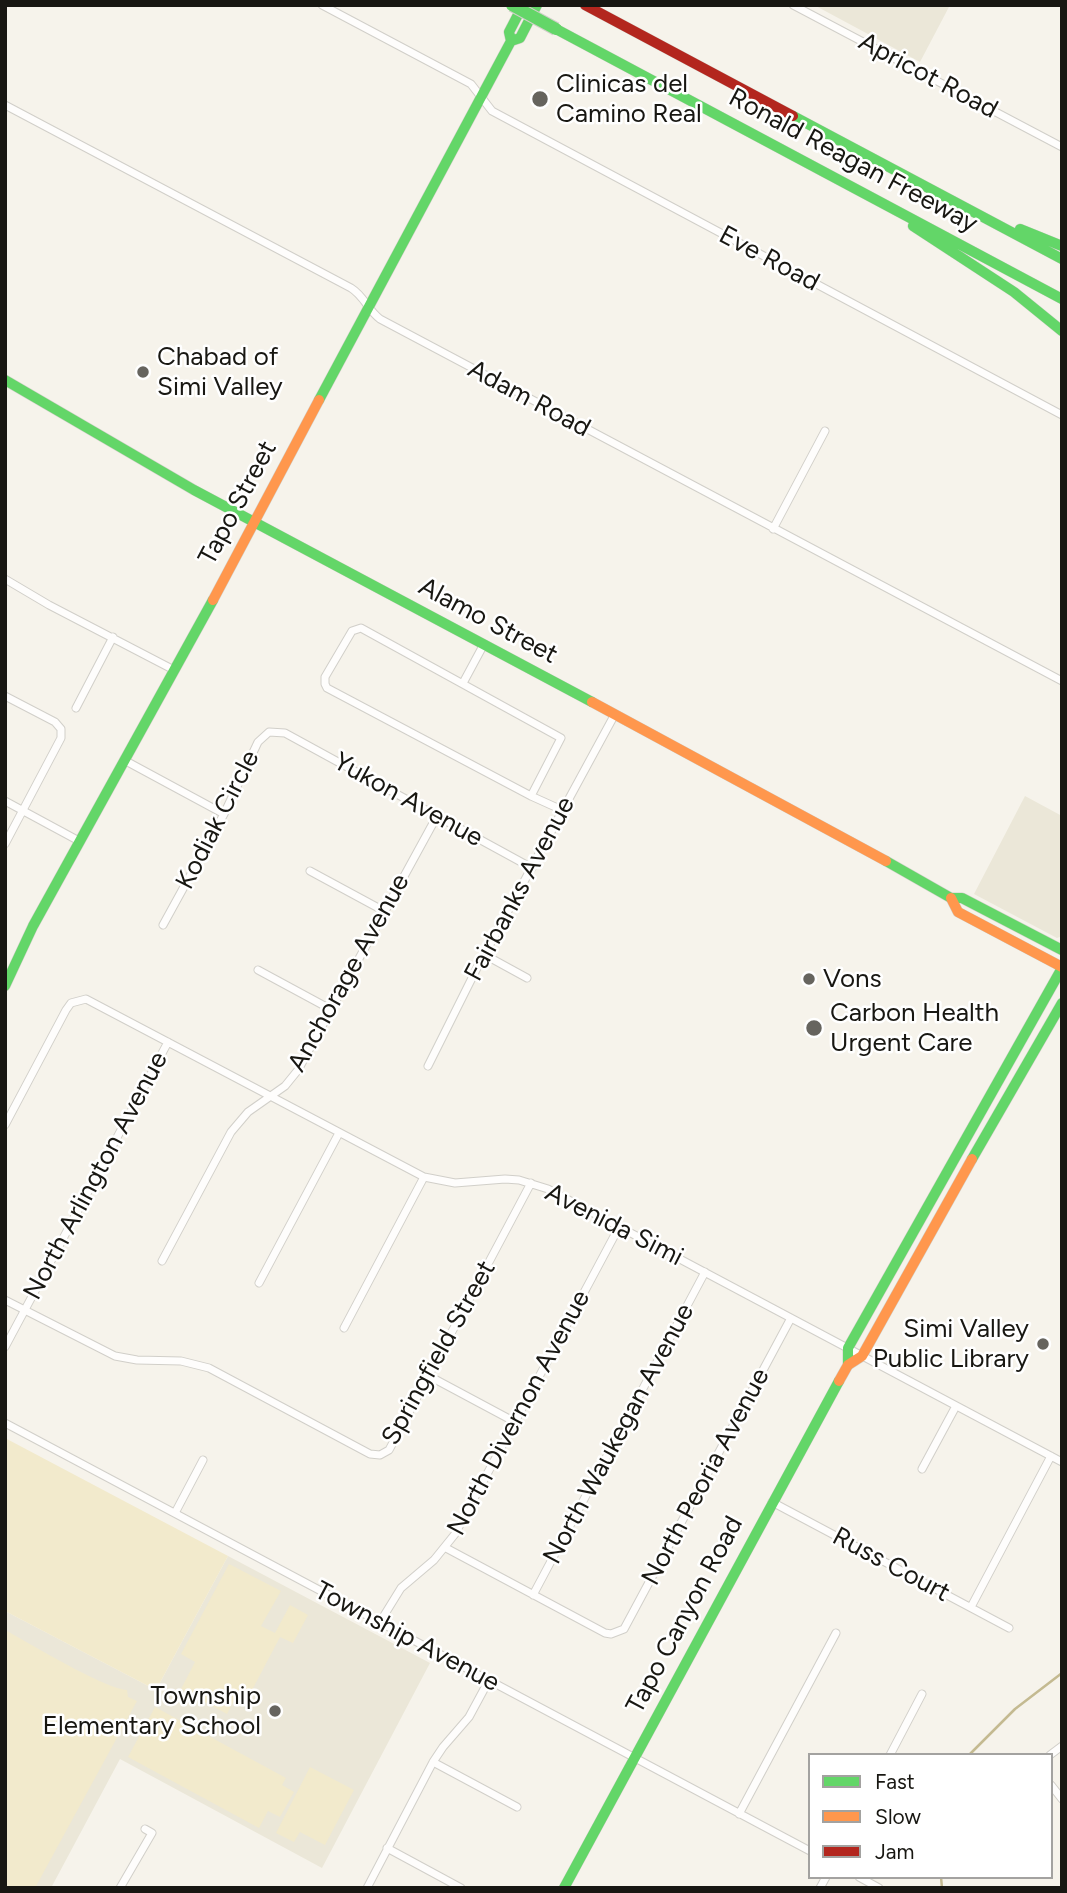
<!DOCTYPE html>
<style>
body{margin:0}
#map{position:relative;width:1067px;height:1893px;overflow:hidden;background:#f6f3eb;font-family:Figtree,sans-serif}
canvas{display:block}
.frame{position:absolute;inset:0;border:7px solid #181712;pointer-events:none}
.legend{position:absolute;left:808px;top:1753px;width:245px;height:126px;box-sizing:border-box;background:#fff;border:2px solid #a3a2a0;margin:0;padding:9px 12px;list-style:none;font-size:21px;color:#181712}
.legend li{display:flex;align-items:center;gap:14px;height:35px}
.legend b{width:35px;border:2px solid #a3a2a0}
</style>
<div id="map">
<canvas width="1067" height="1893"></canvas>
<div class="frame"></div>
<ul class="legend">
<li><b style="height:9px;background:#63d668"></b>Fast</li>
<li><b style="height:9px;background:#ff974d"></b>Slow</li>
<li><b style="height:9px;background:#b3261e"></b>Jam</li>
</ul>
</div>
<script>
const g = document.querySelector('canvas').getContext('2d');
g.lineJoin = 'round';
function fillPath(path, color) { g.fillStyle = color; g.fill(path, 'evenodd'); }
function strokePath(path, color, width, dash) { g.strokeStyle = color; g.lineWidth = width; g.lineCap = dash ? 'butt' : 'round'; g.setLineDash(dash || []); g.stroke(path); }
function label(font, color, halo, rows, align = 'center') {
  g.font = font + ' Figtree,sans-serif'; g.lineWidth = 5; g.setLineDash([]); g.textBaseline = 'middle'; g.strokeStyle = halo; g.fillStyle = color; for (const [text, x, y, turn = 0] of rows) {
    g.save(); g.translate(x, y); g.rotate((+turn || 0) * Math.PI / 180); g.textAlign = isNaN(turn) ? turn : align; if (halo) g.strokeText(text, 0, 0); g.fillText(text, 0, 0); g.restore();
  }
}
const built = new Path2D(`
 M814 5H950L920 62Z
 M1025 796 1062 816V936L1057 938 974 894Z
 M228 1556 430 1663 322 1868 120 1759 51 1888H5V1611L156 1690Z`);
const green = new Path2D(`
 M5 1438 228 1556 156 1690 5 1611Z
 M229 1564 281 1591 261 1626 275 1633 290 1605 308 1615 293 1643 280 1637 251 1692 241 1687 227 1714 181 1689 195 1662 181 1654Z
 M5 1630C29 1643 105 1689 127 1690L128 1697 137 1701 35 1888H5Z
 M155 1707 286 1778 282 1785 294 1792 280 1817 268 1811 259 1828 128 1757Z
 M310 1767 354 1790 325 1845 300 1832 294 1842 276 1833Z`);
const stream = new Path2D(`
 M969 1755 1015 1709 1062 1673
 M941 1877 942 1888`);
const street = new Path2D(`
 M322 5 471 84 492 111 1062 415
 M793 5 1062 147
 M5 105 351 288C364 296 368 310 380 319L1062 681
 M773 529 825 431
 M5 579 49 605 174 670
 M463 683 484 644
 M5 696 55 722 61 729V738L5 844
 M76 708 113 637
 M124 760 224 814
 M531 796 561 738 361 628 352 631 325 677V684L327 688 531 796 562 810
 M5 801 79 841
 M310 871 384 911
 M163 925 224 814 258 742 269 732 285 733 532 868
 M485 955 527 978
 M258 970 332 1010
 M428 1066 477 968 615 714
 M5 1125 66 1010 71 1003 86 999 424 1177 455 1183 505 1179 519 1180 548 1189 1062 1462
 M162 1261 231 1132 248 1112 285 1086 298 1070 437 816
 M259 1283 339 1133
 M5 1300 115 1356 137 1360 181 1361 209 1368 370 1454 380 1455 389 1450 531 1183
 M344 1328 424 1177
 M5 1347 168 1042
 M429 1376 515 1422
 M5 1423 810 1851
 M922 1469 956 1406
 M772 1502 1009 1628
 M175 1513 203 1460
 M446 1548 605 1633 611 1634 624 1629 791 1318
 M533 1595 705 1272
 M971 1607 1051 1456
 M380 1622 401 1588 434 1560 455 1534 619 1227
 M890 1755 922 1694
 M1050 1755 1062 1746
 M433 1762 517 1807
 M1051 1785 1062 1799
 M739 1814 836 1633
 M387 1848 461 1888
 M859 1877 879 1888
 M120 1888 152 1833 145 1829
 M367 1888 433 1762 443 1747 469 1717 489 1680
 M820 1888 826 1877`);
const fast = new Path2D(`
 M556 29 1062 299
 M511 41 520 38 537 5
 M793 116 1062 259
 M913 226 1014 292 1062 331
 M1020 229 1062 246
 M5 380 194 490 592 702
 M319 400 511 41 509 32 523 5
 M886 861 951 898H962L1062 950
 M5 986 33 926 213 600
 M972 1159 1062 1003
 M848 1365V1348L1062 968
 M564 1888 839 1381`);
const slow = new Path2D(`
 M213 600 319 400
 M592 702 886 861
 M951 898 958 912 1062 967
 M839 1381 848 1365 862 1356 972 1159`);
const jam = new Path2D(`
 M585 5 793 116`);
const fastBridge = new Path2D(`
 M512 5 556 29`);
const markers = [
 [540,99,9,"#66645e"],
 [143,372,7,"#66645e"],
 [809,979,7,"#66645e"],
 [814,1028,9,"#66645e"],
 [1043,1344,7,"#66645e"],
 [275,1711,7,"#66645e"]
];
const streetNames = [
 ["Apricot Road",928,76,28],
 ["Ronald Reagan Freeway",853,161,28],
 ["Eve Road",769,259,28],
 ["Adam Road",529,399,28],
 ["Tapo Street",238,503,-62],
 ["Alamo Street",488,621,28],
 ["Yukon Avenue",408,800,29],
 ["Kodiak Circle",218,820,-63],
 ["Fairbanks Avenue",520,889,-62],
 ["Anchorage Avenue",349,973,-61],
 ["North Arlington Avenue",96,1176,-62],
 ["Avenida Simi",614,1225,27],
 ["Springfield Street",439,1353,-61],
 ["North Divernon Avenue",519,1413,-62],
 ["North Waukegan Avenue",619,1434,-62],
 ["North Peoria Avenue",706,1477,-62],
 ["Russ Court",891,1565,28],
 ["Tapo Canyon Road",685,1615,-62],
 ["Township Avenue",407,1637,28]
];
const poiNames = [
 ["Clinicas del",556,84],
 ["Camino Real",556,114],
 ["Chabad of",157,357],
 ["Simi Valley",157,387],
 ["Vons",823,979],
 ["Carbon Health",830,1013],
 ["Urgent Care",830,1043],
 ["Simi Valley",1029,1329,"right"],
 ["Public Library",1029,1359,"right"],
 ["Township",261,1696,"right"],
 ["Elementary School",261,1726,"right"]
];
fillPath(built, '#ebe7d8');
fillPath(green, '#f2eacc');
strokePath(stream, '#c4ba91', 2.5);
strokePath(street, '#d1cfc9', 9);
strokePath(fast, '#d1cfc9', 11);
strokePath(slow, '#d1cfc9', 11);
strokePath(jam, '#d1cfc9', 11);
strokePath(street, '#fefdfc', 7);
strokePath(fast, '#63d668', 10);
strokePath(slow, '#ff974d', 10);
strokePath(jam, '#b3261e', 10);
strokePath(fastBridge, '#d1cfc9', 14, []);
strokePath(fastBridge, '#63d668', 12);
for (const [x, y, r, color] of markers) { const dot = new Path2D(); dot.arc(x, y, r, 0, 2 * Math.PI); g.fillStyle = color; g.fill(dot); strokePath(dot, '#fff', 2.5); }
label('26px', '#181712', '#fff', streetNames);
label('26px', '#181712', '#fff', poiNames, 'left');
</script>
